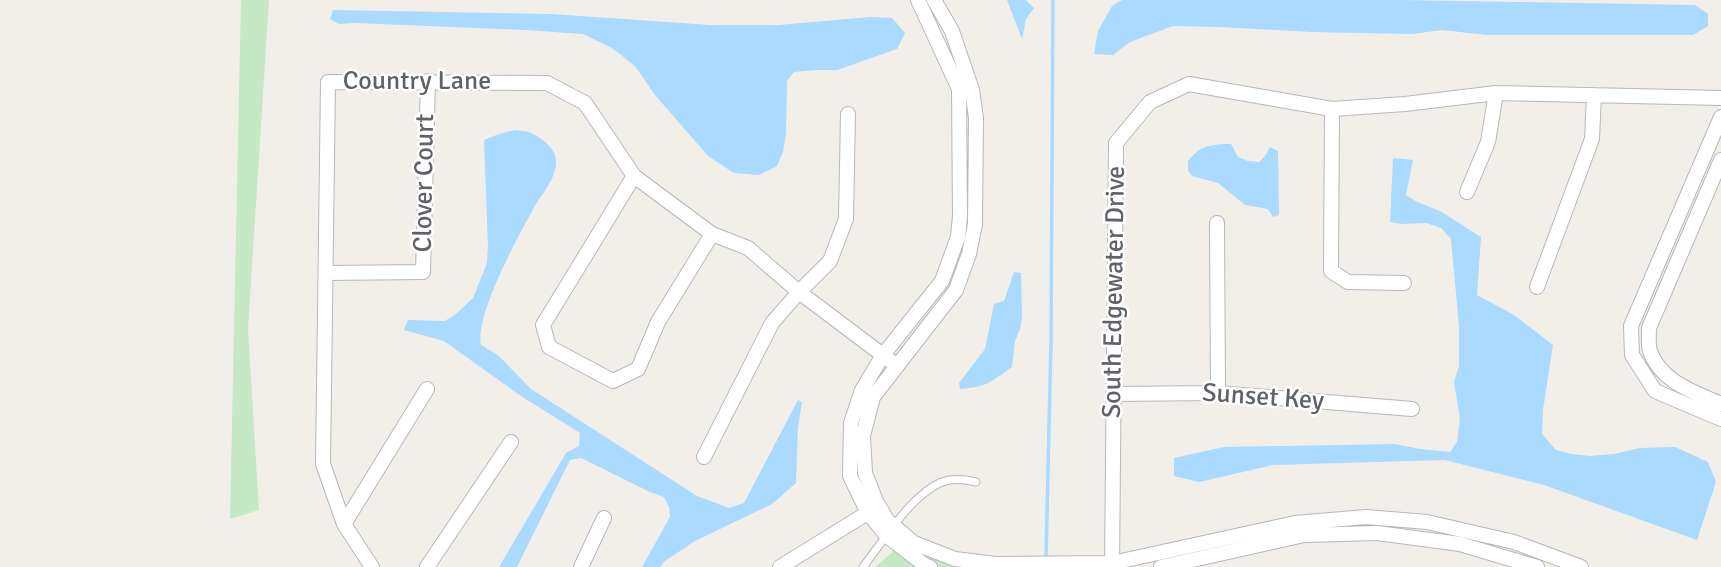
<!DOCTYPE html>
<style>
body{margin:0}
canvas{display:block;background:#f1efe8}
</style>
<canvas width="1721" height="567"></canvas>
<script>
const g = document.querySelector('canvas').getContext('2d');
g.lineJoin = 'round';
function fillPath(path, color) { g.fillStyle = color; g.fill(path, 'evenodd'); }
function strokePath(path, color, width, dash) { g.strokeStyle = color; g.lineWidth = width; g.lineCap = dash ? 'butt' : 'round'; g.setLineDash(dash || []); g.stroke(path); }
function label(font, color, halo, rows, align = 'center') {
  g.font = font + ' Signika,sans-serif'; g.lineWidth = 5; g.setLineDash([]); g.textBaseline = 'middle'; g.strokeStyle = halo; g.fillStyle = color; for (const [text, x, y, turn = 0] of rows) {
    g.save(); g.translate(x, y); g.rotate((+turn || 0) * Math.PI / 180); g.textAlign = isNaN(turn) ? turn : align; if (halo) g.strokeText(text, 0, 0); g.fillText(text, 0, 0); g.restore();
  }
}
const green = new Path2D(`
 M241 0H269L248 329 259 510 230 519Z
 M902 544 965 567H875Z`);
const water = new Path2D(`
 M1007 0H1026L1034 8 1026 19 1022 39Z
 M1122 0H1401L1695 5 1708 14V26L1693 35H1487L1442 30 1412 34 1311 32 1219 27 1173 26 1130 42 1113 55 1094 54 1098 31 1112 6Z
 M333 10 551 14 710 25H779L870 17 892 18 905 33 897 49 837 70H816L794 72 787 81 786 133 783 152 777 166 759 175 734 173 708 156 655 95 635 66 612 48 583 34 525 30 355 23 339 24 330 19Z
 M515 130C520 131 527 131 531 133 539 136 552 146 555 155 560 173 545 190 536 204 520 233 475 314 481 345L499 356 531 389 697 496 729 508 744 503 798 400 802 402 798 427 796 483 772 504 695 541 665 561 660 567H642L670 517 669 507 664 497 650 492 581 458 570 460 517 567H499L566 453 579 446 580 433 521 396 444 341 404 330 408 320 445 321 456 314 473 298 487 263 488 246 484 140 499 134Z
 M1224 144H1231L1238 157 1248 161 1259 162 1265 156 1270 147 1278 151 1279 215 1273 217 1268 209 1245 205 1218 183 1192 176 1188 171V161C1201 146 1205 146 1224 144Z
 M1393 158 1413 160 1406 195 1415 201 1440 211 1481 237 1477 295 1514 315 1553 345 1543 410 1542 434 1556 450 1572 454 1590 456 1614 454 1640 448 1675 447 1708 462 1716 482 1697 540 1544 485 1445 460 1273 465 1199 482 1174 476V458L1224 447 1395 444 1420 449 1450 452 1457 442 1460 419 1454 382 1459 366V326L1451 239 1441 228 1426 223 1402 224 1390 222Z
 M1014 272 1021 273 1022 317 1020 329 1015 341 1012 367C991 382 987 387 960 389L959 383 985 349 994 304 1004 301Z`);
const stream = new Path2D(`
 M1046 556 1051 343 1053 0`);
const service = new Path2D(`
 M894 526C905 510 928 484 949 480 958 479 967 480 976 482
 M863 567 886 536`);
const minor = new Path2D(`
 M918 0 959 89 960 216 958 237 942 281 883 355 862 390 851 423 850 476 868 513 887 536 926 566 930 567
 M934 0 952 31 972 90 976 118 975 224 969 254 956 290 873 397 863 436 865 473 876 501 887 520 914 543 955 559 995 564 1112 563 1295 523 1366 517 1427 522 1514 542 1581 567
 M1332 109 1331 271 1348 282 1404 283
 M1721 117 1631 326 1632 355 1655 391 1721 419
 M1721 160 1649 328C1649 335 1648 344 1650 351 1661 382 1694 392 1721 404
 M634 176 543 325 549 347 613 381 638 369 658 322 712 234
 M1467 192 1488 142 1496 93
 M1217 223 1218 393
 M326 273 423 272 428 81
 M1537 287 1592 139 1594 95
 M1113 394 1218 393 1412 409
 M704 457 772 323 799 292 830 261 846 219 848 114
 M344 524 427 389
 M372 567 344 524 323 464 328 82 547 83 585 103 634 176 712 234 748 248 799 292 896 365
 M427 567 511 442
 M581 567 604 518
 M780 567 874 509
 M1112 567 1116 143 1150 102 1189 84 1332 109 1405 104 1496 93 1721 98
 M1161 567 1304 535 1377 533 1460 544 1537 567`);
const streetNames = [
 ["Country Lane",417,82],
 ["Clover Court",425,183,-89],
 ["South Edgewater Drive",1115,292,-89],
 ["Sunset Key",1263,398,4]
];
fillPath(green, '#c5e8c5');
fillPath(water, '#aadaff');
strokePath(stream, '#aadaff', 3.5);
strokePath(service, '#b5b8bc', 9);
strokePath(minor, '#b5b8bc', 16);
strokePath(service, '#fff', 7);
strokePath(minor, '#fff', 14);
label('26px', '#5f6368', '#fff', streetNames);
</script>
